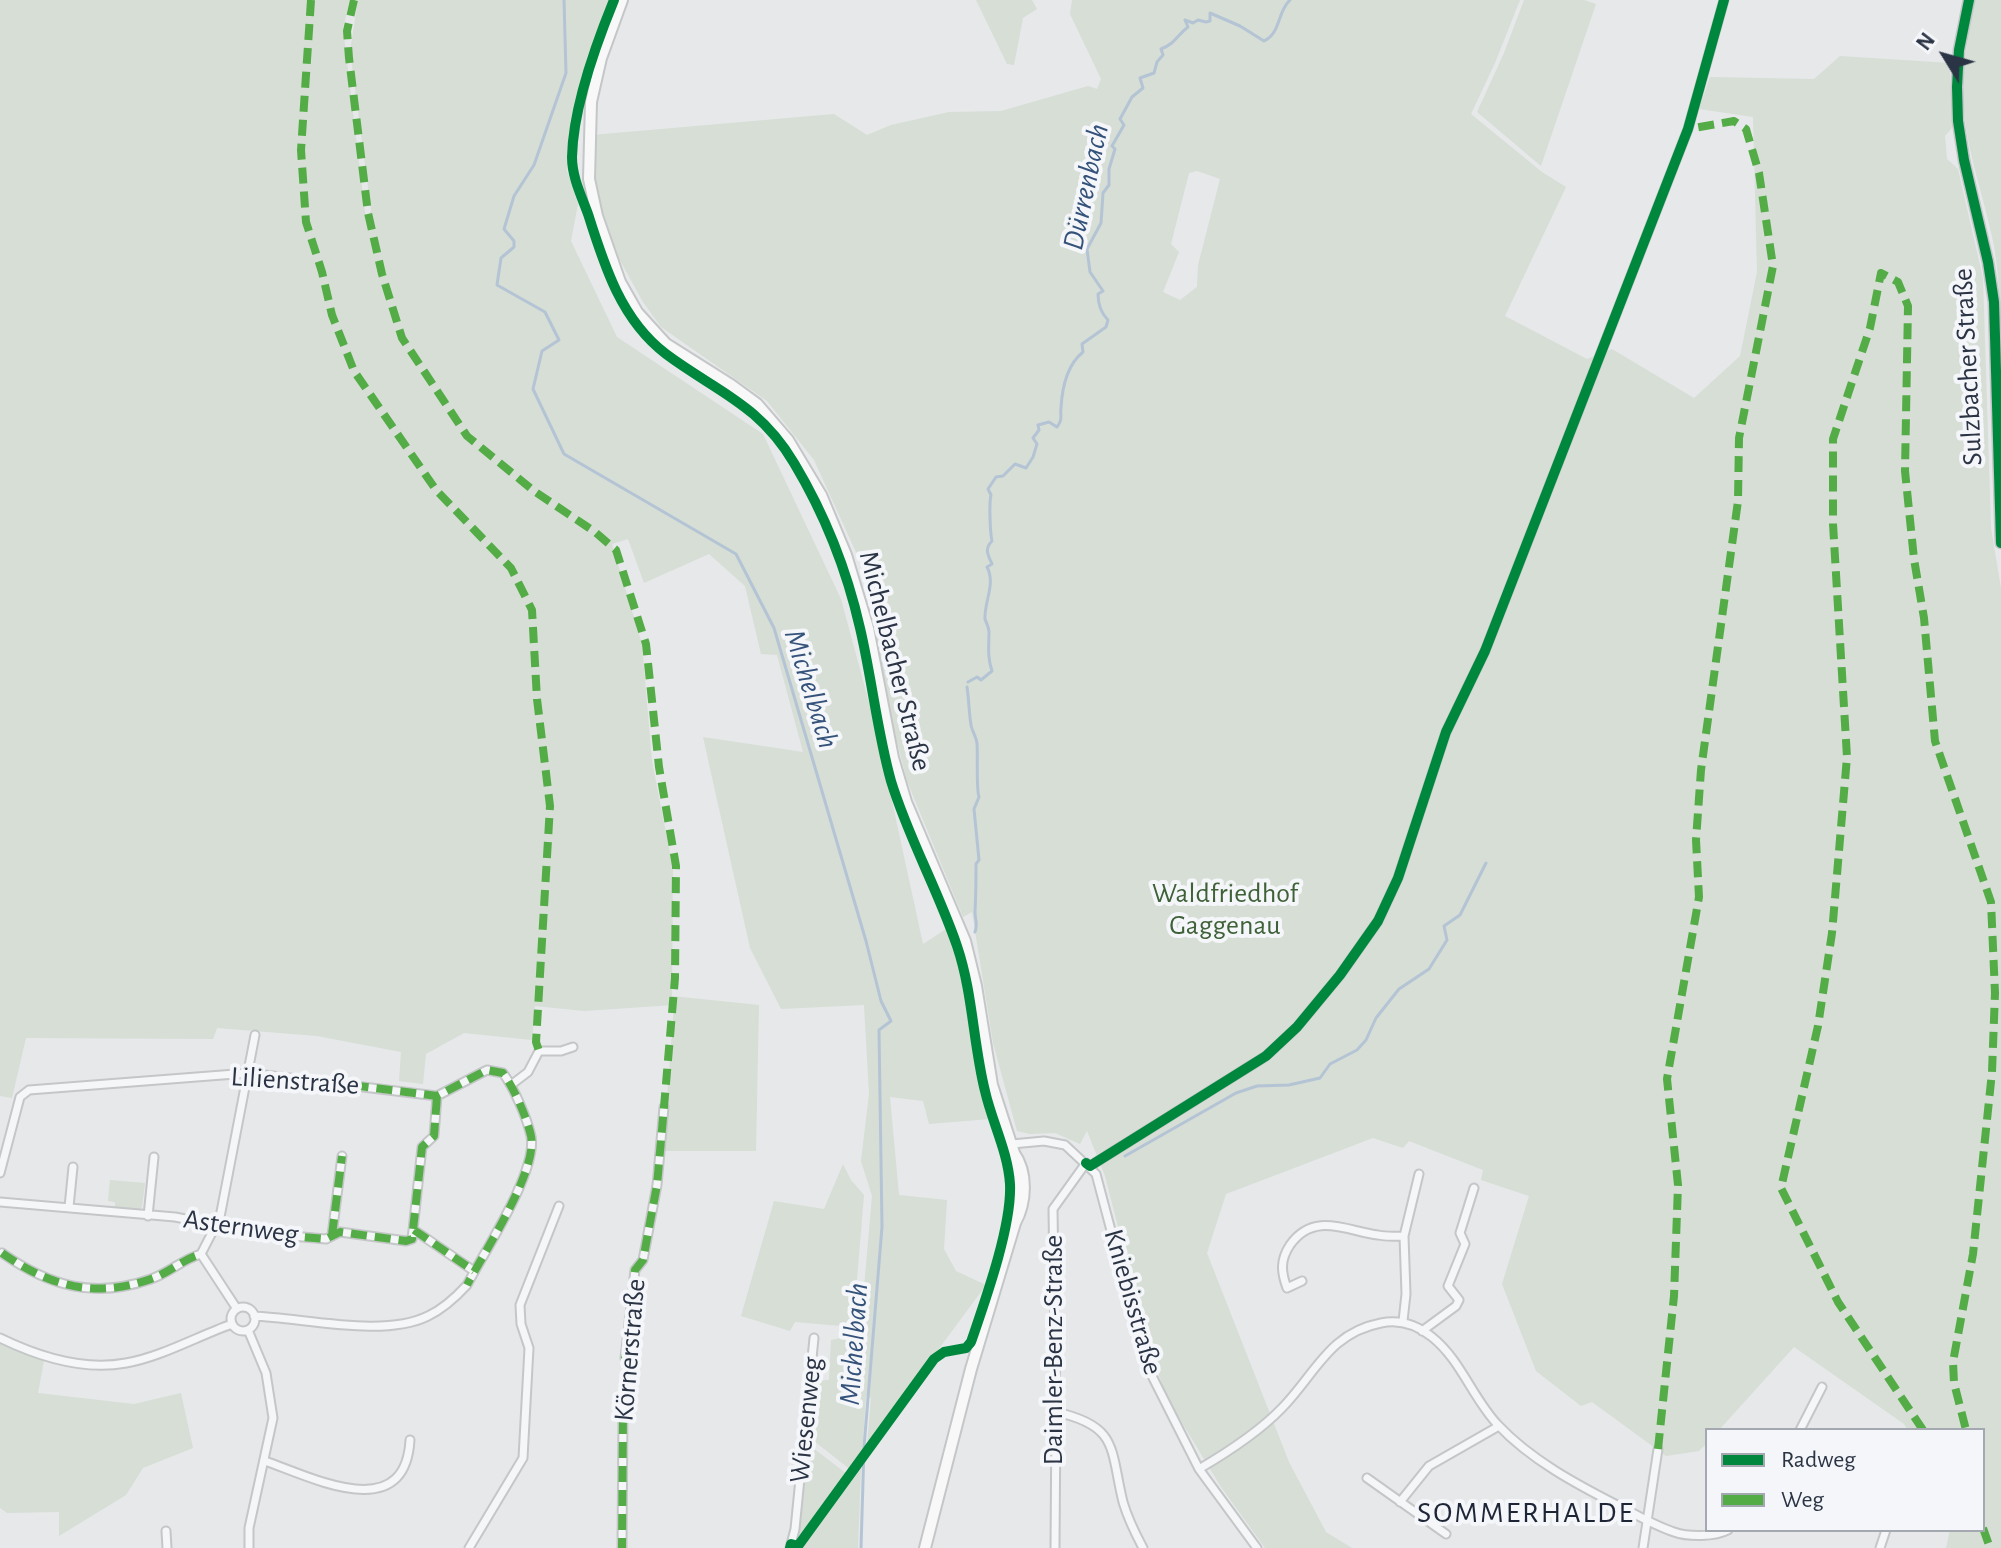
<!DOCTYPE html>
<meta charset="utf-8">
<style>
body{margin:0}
#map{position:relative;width:2001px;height:1548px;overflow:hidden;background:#e6e8ea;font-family:"Alegreya Sans",sans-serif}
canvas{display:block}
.legend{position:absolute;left:1705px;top:1428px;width:280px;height:104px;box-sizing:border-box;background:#f4f6f9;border:2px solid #a4a8b1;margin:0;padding:10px 14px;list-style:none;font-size:24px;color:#2b3445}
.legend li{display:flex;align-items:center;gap:16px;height:40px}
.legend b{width:40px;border:2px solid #a4a8b1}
.north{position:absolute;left:1905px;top:16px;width:80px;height:80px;-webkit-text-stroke:6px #f4f6f9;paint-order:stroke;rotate:307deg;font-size:22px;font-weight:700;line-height:32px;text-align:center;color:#2b3445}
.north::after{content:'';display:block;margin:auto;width:28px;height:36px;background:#2b3445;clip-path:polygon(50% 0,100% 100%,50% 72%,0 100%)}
</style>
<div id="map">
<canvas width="2001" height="1548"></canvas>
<ul class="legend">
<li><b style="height:10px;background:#00873e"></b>Radweg</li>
<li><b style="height:10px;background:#54ac47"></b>Weg</li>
</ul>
<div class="north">N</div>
</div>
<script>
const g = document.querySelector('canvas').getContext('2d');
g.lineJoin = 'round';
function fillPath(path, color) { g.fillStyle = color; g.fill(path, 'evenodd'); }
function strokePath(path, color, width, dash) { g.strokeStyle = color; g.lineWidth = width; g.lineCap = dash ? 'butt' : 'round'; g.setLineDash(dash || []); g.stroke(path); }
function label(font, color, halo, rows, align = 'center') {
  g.font = font + ' "Alegreya Sans",sans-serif'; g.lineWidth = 8; g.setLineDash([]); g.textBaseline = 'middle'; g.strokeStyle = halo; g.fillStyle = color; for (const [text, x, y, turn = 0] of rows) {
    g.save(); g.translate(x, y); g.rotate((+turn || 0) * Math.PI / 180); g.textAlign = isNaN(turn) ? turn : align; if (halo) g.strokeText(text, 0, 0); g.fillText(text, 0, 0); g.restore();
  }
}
const green = new Path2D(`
 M0 0H350L343 28 366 221 371 210 350 51 358 0H610L588 54 572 120 567 171 578 204 571 241 617 337 763 434 841 599 877 732 923 944 946 929 968 996 980 1085 990 1119 929 1124 923 1101 890 1097 899 1195 947 1200 944 1249 956 1271 986 1285 867 1446 871 1398 866 1396 862 1455 851 1470 810 1438 815 1381 829 1380 831 1340 860 1334 872 1196 861 1161 869 1094 864 1005 781 1009 750 948 703 737 803 752 777 655 761 654 745 586 709 554 644 583 628 539 612 544 642 644 652 761 673 868 672 996 759 1005 756 1151H663L674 1005 584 1011 535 1006 532 1040 464 1033 426 1054 423 1084 399 1081 401 1052 317 1036 217 1028 213 1039 26 1038 12 1098 0 1096Z
 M976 0H1032L1037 9 1023 18 1014 65 1007 64Z
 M1072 0H1520L1495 63 1471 114 1542 172 1566 187 1505 316 1587 359 1612 349 1694 398 1740 356 1757 272 1753 117 1699 109 1710 77 1814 79 1840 56 1950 63 1952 128 1945 136 1947 159 1958 169 1983 278 1991 528 2001 588V1548H1946L1950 1530H1983V1430H1908L1904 1424 1794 1347 1719 1430H1707V1443L1699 1451 1666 1456 1592 1402 1581 1406 1536 1371 1502 1284 1529 1196 1481 1180 1483 1170 1409 1141 1403 1148 1373 1138 1226 1194 1207 1253 1289 1462 1326 1532 1352 1548H1265L1221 1487 1167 1398 1149 1347 1105 1176 1087 1131 1080 1144 1055 1133 1030 1134 1017 1131 993 1043 972 912 963 917 907 781 886 698 865 572 814 460 767 401 661 327 643 302 617 255 597 194 592 135 834 114 867 135 891 125 949 112 1001 111 1088 86 1097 89 1101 79 1070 14ZM1197 171 1220 179 1198 265 1197 287 1180 300 1163 292 1179 252 1171 244 1189 173Z
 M1524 0H1584L1596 4 1541 166 1477 112 1504 53Z
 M1975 0H2001V350C2000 315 2000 281 1994 246 1984 194 1963 144 1963 91 1963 60 1969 30 1975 0Z
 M843 1164 851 1180 864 1195 853 1327 795 1322 790 1331 741 1316 774 1201 824 1209Z
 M110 1180 145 1183 142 1207 138 1210 115 1208V1202L108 1201Z
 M0 1334 45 1355 38 1393 134 1404 181 1393 193 1448 143 1468 126 1495 59 1536V1512L7 1513 0 1508Z
 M809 1445 847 1474 802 1536 799 1535Z
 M861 1468 858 1548H800L858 1469Z`);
const stream = new Path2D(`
 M564 0 566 73 534 165 514 196 504 229 514 241V247L501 258 497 285 545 312 559 340 542 351 533 389 564 454 736 554 774 628 866 941 881 1001 891 1021 879 1030 882 1227 864 1447 861 1548
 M968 682 977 677 981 680 992 671C987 656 989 646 989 632 989 628 986 622 985 619 984 602 996 584 987 567L992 564C988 555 984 549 992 541 990 532 989 503 991 495L988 489 996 477 1003 476 1015 464 1026 468 1033 457 1037 444 1033 438 1039 430 1038 425 1049 422 1057 427C1063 419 1060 417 1061 408 1062 389 1067 365 1083 352L1082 344 1106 327 1108 320C1101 313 1098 303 1098 294L1103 291 1090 272 1087 249 1101 223 1103 193 1109 185V169L1115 149 1112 146 1124 125 1120 119 1132 97 1143 88 1140 78 1154 73 1157 62 1163 55 1161 49C1176 43 1176 36 1188 27L1185 20 1193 23 1198 20 1206 22 1210 21V13L1240 26 1264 41C1281 33 1277 12 1290 0
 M967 687C969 700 969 713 971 725 972 731 977 738 977 744 978 754 976 789 979 797L974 809 979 860 976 864C976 881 976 895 975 912 975 920 978 924 975 932
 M1125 1156 1236 1093 1257 1086 1289 1085 1320 1078 1330 1064 1357 1050 1366 1040 1376 1018 1399 989 1429 969 1447 940 1444 926 1460 915 1486 863`);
const minor = new Path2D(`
 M511 1085 528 1072 539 1051H561L573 1047
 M1012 1144 1044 1141 1065 1145 1096 1174 1147 1366 1199 1469 1257 1548
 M1090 1166 1266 1056 1297 1027 1340 975 1378 921 1398 878 1446 732 1485 651 1688 129 1724 0
 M0 1173 20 1097 29 1090 248 1073 437 1096 487 1070 503 1073C514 1088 527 1118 531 1136 538 1171 484 1252 467 1285 456 1297 443 1309 428 1316 384 1338 304 1318 254 1316
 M0 1202 175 1217 257 1233 326 1239 340 1232 406 1241 412 1239 422 1147 434 1136 437 1096
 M69 1207 73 1167
 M148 1216 154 1157
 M414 1230 474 1271
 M332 1235 342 1156
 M2 1253C49 1286 94 1299 151 1279 169 1273 183 1259 201 1254
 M1302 1281 1287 1288C1281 1272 1280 1260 1290 1245 1314 1211 1347 1231 1378 1235 1387 1237 1395 1236 1404 1236
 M231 1319a12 12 0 1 1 24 0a12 12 0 1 1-24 0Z
 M237 1309 201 1254 220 1217 255 1035
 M1403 1321 1406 1294 1404 1236 1419 1174
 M248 1330 266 1373 273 1418 249 1528V1548
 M1422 1331 1456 1306 1459 1300 1448 1286 1465 1244 1460 1233 1474 1188
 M0 1338C39 1357 83 1371 126 1363 161 1357 198 1336 232 1324
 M1056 1412C1119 1426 1110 1449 1123 1502 1128 1519 1135 1533 1143 1548
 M1800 1430 1822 1387
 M265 1461C311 1477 405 1526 410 1440
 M1199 1469C1228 1452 1259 1432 1282 1408 1316 1373 1329 1333 1381 1323 1400 1319 1417 1325 1432 1337 1461 1360 1473 1399 1498 1425 1531 1460 1576 1484 1619 1506 1637 1515 1655 1526 1674 1532 1688 1537 1715 1537 1728 1530
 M1367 1478 1446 1534
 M1400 1502 1429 1466 1499 1426
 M166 1531 167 1548
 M469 1548 523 1458 529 1348 521 1324 520 1305 559 1206
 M622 1548 623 1414 631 1405 633 1369 625 1358 635 1270 643 1260 657 1185 664 1107
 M790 1548 795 1529 814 1338
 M1055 1548 1056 1412 1053 1209 1086 1163
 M1643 1548 1658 1449
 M1880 1548 1886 1530`);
const tertiary = new Path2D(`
 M1969 0 1959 50 1957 87 1958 121 1964 160 1988 262 1994 302 2001 543`);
const secondary = new Path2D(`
 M622 0 601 58 591 102 589 179 597 216 620 282 637 312 666 344 731 385 757 404 788 440 821 495 846 555 868 628 893 758 906 802 965 941 976 986 992 1085 1014 1153 1015 1223
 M925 1548 971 1369 1015 1223C1026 1203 1028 1173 1014 1153`);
const quiet = new Path2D(`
 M311 0 301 150 306 222 322 272 332 315 354 371 436 490 511 568 532 610 537 699 550 806 536 1042 539 1051
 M354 0 347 31 349 58 368 213 382 274 402 338 467 436 534 491 595 532 616 550 646 644 659 767 676 866 675 978 664 1107 657 1185 643 1260 635 1270 625 1358 633 1369 631 1405 623 1414 622 1548
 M305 1079 437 1096 487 1070 503 1073C514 1088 527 1118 531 1136 538 1171 484 1252 467 1285
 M414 1230 474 1271
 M257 1233 326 1239 340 1232 406 1241 412 1239 422 1147 434 1136 437 1096
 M332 1235 342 1156
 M2 1253C49 1286 94 1299 151 1279 169 1273 183 1259 201 1254
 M1923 1430 1838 1302 1781 1188 1818 1026 1832 933 1847 757 1833 524V439L1870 328 1881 273 1898 282 1908 306 1905 471 1914 559 1924 618 1935 741 1991 902 1995 993 1992 1072 1973 1254 1953 1362 1954 1383 1966 1430
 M1658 1449 1674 1296 1678 1185 1667 1079 1699 897 1696 840 1701 770 1738 501 1739 438 1773 266 1759 173 1746 129 1734 121 1688 129
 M1983 1528 1990 1548`);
const cycleway = new Path2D(`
 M614 0C596 44 573 109 572 157 572 177 581 195 588 214 604 265 621 320 666 354 717 392 759 404 794 463 824 513 847 571 860 628 872 679 877 731 891 781 908 837 938 890 957 946 973 993 973 1043 985 1091 992 1122 1008 1152 1010 1184 1012 1226 985 1301 971 1342L966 1348 944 1352 934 1359 798 1546 791 1544 790 1548
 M1969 0 1959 50 1957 87 1958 121 1964 160 1988 262 1994 302 2001 543
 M1086 1163 1090 1166 1266 1056 1297 1027 1340 975 1378 921 1398 878 1446 732 1485 651 1688 129 1724 0`);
const streetNames = [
 ["Sulzbacher Straße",1968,367,-93],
 ["Michelbacher Straße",895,661,76],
 ["Lilienstraße",295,1081,4],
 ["Asternweg",241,1227,8],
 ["Kniebisstraße",1133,1302,74],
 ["Körnerstraße",630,1350,-85],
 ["Daimler-Benz-Straße",1054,1350,-90],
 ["Wiesenweg",806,1420,-84]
];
const parkNames = [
 ["Waldfriedhof",1225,894],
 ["Gaggenau",1225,926]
];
const waterNames = [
 ["Dürrenbach",1086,187,-78],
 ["Michelbach",811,689,73],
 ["Michelbach",854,1344,-86]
];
const neighbourhoodNames = [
 ["SOMMERHALDE",1526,1513]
];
fillPath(green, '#d6ded6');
strokePath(stream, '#b4c4d5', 3);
strokePath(minor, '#c4c6c8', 11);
strokePath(tertiary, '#c4c6c8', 13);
strokePath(secondary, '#c4c6c8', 14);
strokePath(minor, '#f5f6f7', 7);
strokePath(tertiary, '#f5f6f7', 9);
strokePath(secondary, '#f8f8f8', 10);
strokePath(quiet, '#54ac47', 8, [16, 8]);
strokePath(cycleway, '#00873e', 10);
label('28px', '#2b3445', '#f4f6f9', streetNames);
label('28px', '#3f6138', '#f4f6f9', parkNames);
label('italic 30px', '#34527a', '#f4f6f9', waterNames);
g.letterSpacing = '2px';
label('30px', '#1d2536', '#f4f6f9', neighbourhoodNames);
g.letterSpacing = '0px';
</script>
